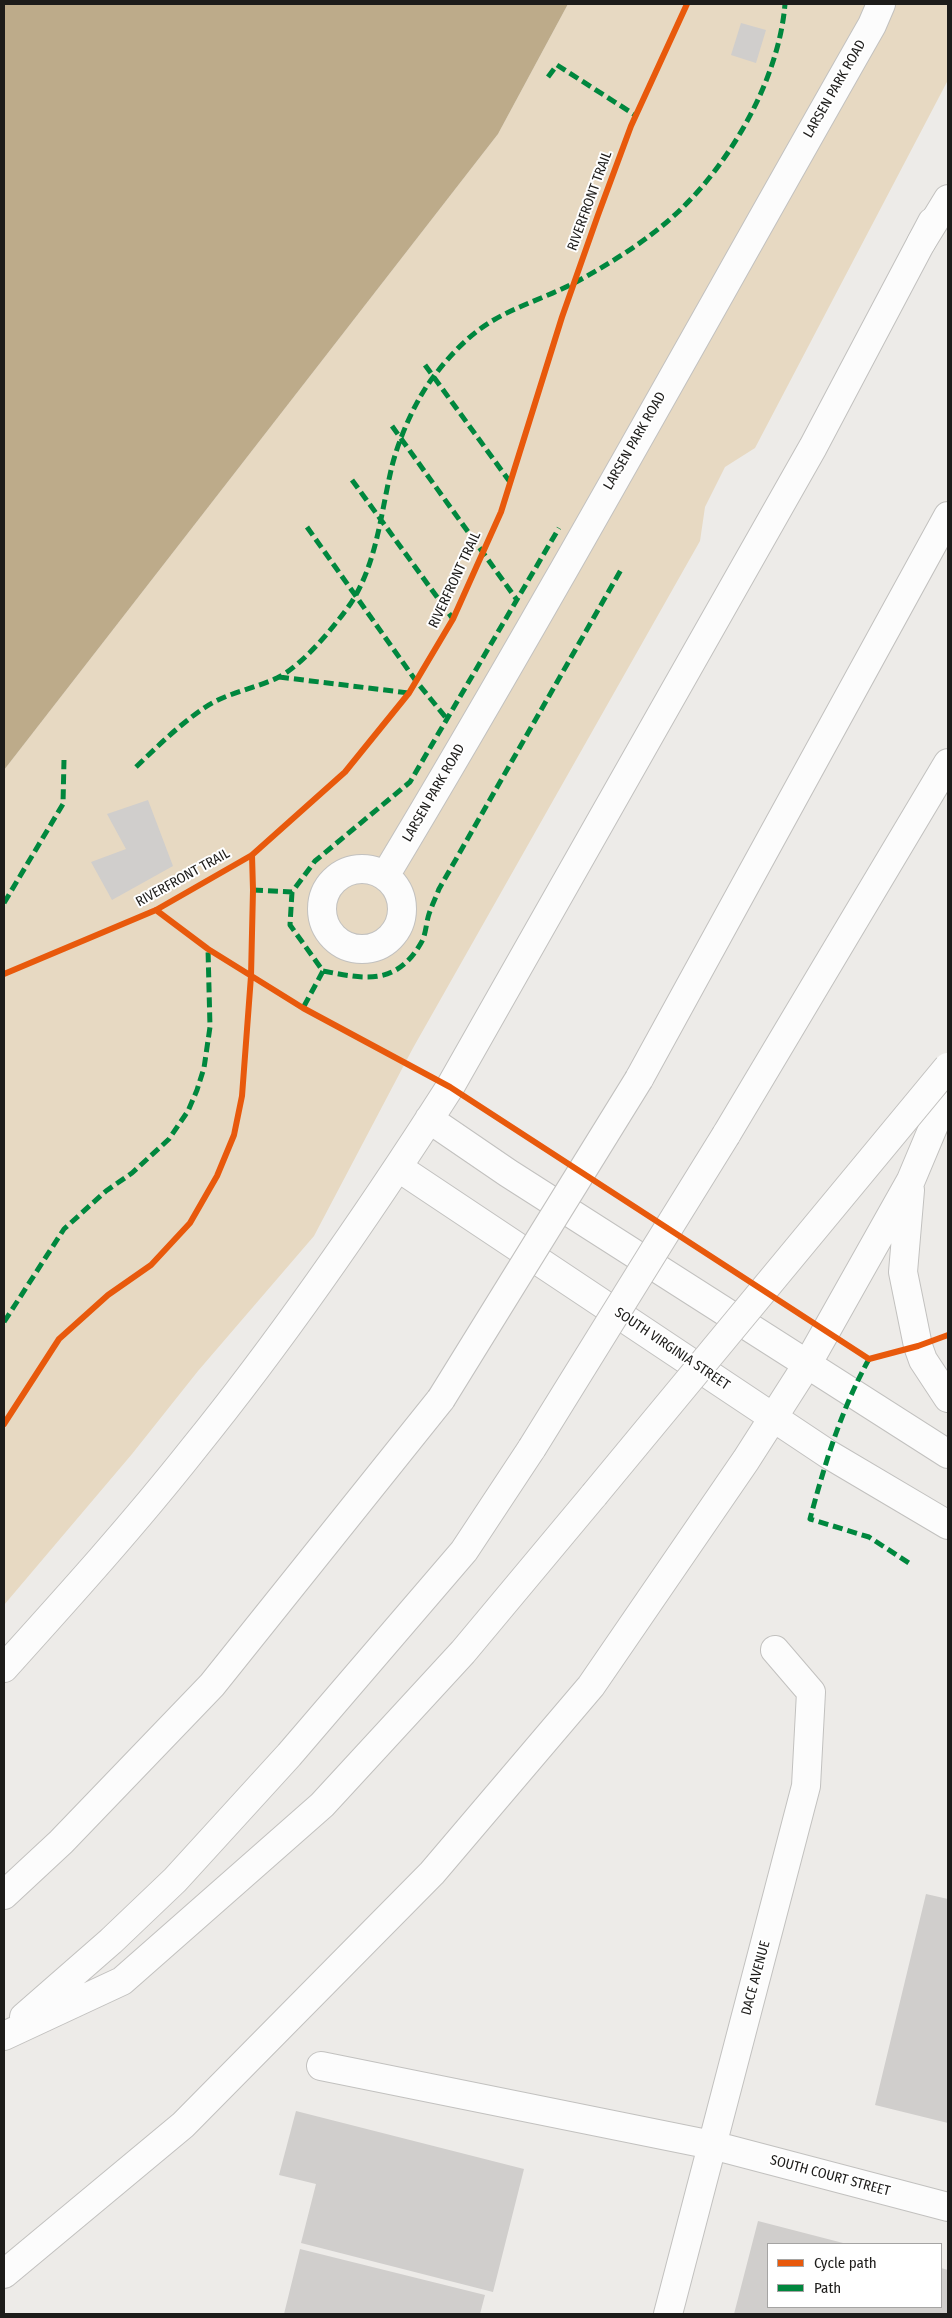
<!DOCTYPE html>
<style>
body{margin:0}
#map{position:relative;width:952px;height:2318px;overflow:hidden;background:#edebe8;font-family:"Fira Sans Condensed",sans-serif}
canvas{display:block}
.frame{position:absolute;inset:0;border:5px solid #1d1c1a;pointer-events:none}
.legend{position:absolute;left:767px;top:2243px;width:175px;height:65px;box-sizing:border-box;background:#fff;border:1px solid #a5a4a3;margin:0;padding:6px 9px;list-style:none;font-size:15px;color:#1d1c1a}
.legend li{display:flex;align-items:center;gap:10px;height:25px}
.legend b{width:25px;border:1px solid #a5a4a3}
</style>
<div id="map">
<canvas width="952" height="2318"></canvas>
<div class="frame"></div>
<ul class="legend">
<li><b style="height:6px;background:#e8590c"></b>Cycle path</li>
<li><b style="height:6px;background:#00873e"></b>Path</li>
</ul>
</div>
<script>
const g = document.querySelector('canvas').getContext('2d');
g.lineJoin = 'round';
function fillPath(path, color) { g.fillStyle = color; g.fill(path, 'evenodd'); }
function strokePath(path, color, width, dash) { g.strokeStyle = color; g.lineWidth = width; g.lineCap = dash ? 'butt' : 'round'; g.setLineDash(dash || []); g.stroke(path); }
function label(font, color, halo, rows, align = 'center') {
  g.font = font + ' "Fira Sans Condensed",sans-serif'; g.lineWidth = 4; g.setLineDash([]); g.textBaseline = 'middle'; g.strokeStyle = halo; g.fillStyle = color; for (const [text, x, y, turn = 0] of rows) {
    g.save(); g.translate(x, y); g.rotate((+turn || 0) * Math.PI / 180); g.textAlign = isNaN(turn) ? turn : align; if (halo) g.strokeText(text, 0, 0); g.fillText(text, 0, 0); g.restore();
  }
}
const green = new Path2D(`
 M568 4H948V80L755 448 725 467 705 507 700 541 413 1048 314 1236 198 1371 132 1454 4 1605V770L498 134Z`);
const water = new Path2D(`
 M4 4H568L498 134 4 770Z`);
const building = new Path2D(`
 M741 23 766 30 756 63 731 55Z
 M148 800 173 866 112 900 91 862 126 849 107 814Z
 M926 1894 948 1899V2123L875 2105Z
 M296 2111 524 2169 493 2292 301 2243 316 2184 279 2175Z
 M758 2221 847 2244H768V2307H941V2268L948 2270V2314H734Z
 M300 2249 485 2295 480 2314H284Z`);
const minor = new Path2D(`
 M322 909a40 40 0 1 1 80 0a40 40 0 1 1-80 0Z
 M385 876C553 596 710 309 872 25L881 4
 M321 2066 712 2145 948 2207
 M668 2314 806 1786 811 1692 775 1650`);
const major = new Path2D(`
 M429 1119 508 1173 948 1454
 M399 1168 828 1454 948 1525
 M4 1668C69 1596 134 1524 194 1448 287 1333 370 1212 450 1087L813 447 932 222
 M4 2274 183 2125 432 1873 591 1686 746 1460 808 1363`);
const highway = new Path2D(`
 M921 243 948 199
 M639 1079 948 516
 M726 1135 948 763
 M910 1190 903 1272 918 1346 923 1360 948 1398
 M808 1363 911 1180 948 1092
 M4 1895 61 1842 212 1685 441 1399
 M24 2017 111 1941 175 1880 289 1755 464 1551 532 1448
 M4 2036 122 1981 322 1805 463 1652 594 1495`);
const highwayBridge = new Path2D(`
 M441 1399 639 1079
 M532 1448 726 1135
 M594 1495 948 1067`);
const quiet = new Path2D(`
 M548 77 557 65 635 115
 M425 365 510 482
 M392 426 517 600
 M352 480 453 619
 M307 527 416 681 447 719
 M279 677 409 693
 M136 767C158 746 179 725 204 708 226 693 253 689 277 678 302 666 335 626 351 603 377 563 381 512 392 466 399 438 416 399 434 376 450 355 470 334 492 321 519 305 550 296 578 281 614 261 648 240 678 212 732 161 779 78 785 4
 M253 890 292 892 315 861 410 782 559 528
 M292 892 290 925 323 971 303 1008
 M4 903 63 804 64 760
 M323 971C365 979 396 986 421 943 426 935 426 923 429 914 432 905 436 897 439 889L622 568
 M4 1322 64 1229 106 1191 132 1173 169 1139 188 1111 197 1090 204 1068 210 1027 208 949
 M869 1359C841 1410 825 1463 810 1519L869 1537 912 1565`);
const cycleway = new Path2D(`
 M156 910 208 949 303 1008 450 1087 869 1359 918 1346 948 1335
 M4 974 156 910 252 855 345 772 409 693 453 619 501 512 562 317 598 215 631 126 687 4
 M4 1424 59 1339 108 1295 151 1265 190 1223 217 1176 234 1135 242 1096 251 976 253 890 252 855`);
const streetNames = [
 ["LARSEN PARK ROAD",835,89,-60],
 ["RIVERFRONT TRAIL",590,201,-70],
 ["LARSEN PARK ROAD",635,441,-60],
 ["RIVERFRONT TRAIL",455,580,-65],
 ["LARSEN PARK ROAD",434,793,-60],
 ["RIVERFRONT TRAIL",183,878,-29],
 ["SOUTH VIRGINIA STREET",672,1349,34],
 ["DACE AVENUE",756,1978,-75],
 ["SOUTH COURT STREET",830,2176,15]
];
fillPath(green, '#e7d9c2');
fillPath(water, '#bdab8a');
fillPath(building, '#d0cecc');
strokePath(minor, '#c2c1bf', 30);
strokePath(major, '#c2c1bf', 30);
strokePath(highway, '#c2c1bf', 30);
strokePath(minor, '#fcfcfc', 28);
strokePath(major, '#fcfcfc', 28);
strokePath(highway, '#fcfcfc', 28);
strokePath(highwayBridge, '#c2c1bf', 30, []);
strokePath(highwayBridge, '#fcfcfc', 28);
strokePath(quiet, '#00873e', 5, [10, 5]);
strokePath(cycleway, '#e8590c', 6);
label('14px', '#1d1c1a', '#fff', streetNames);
</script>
